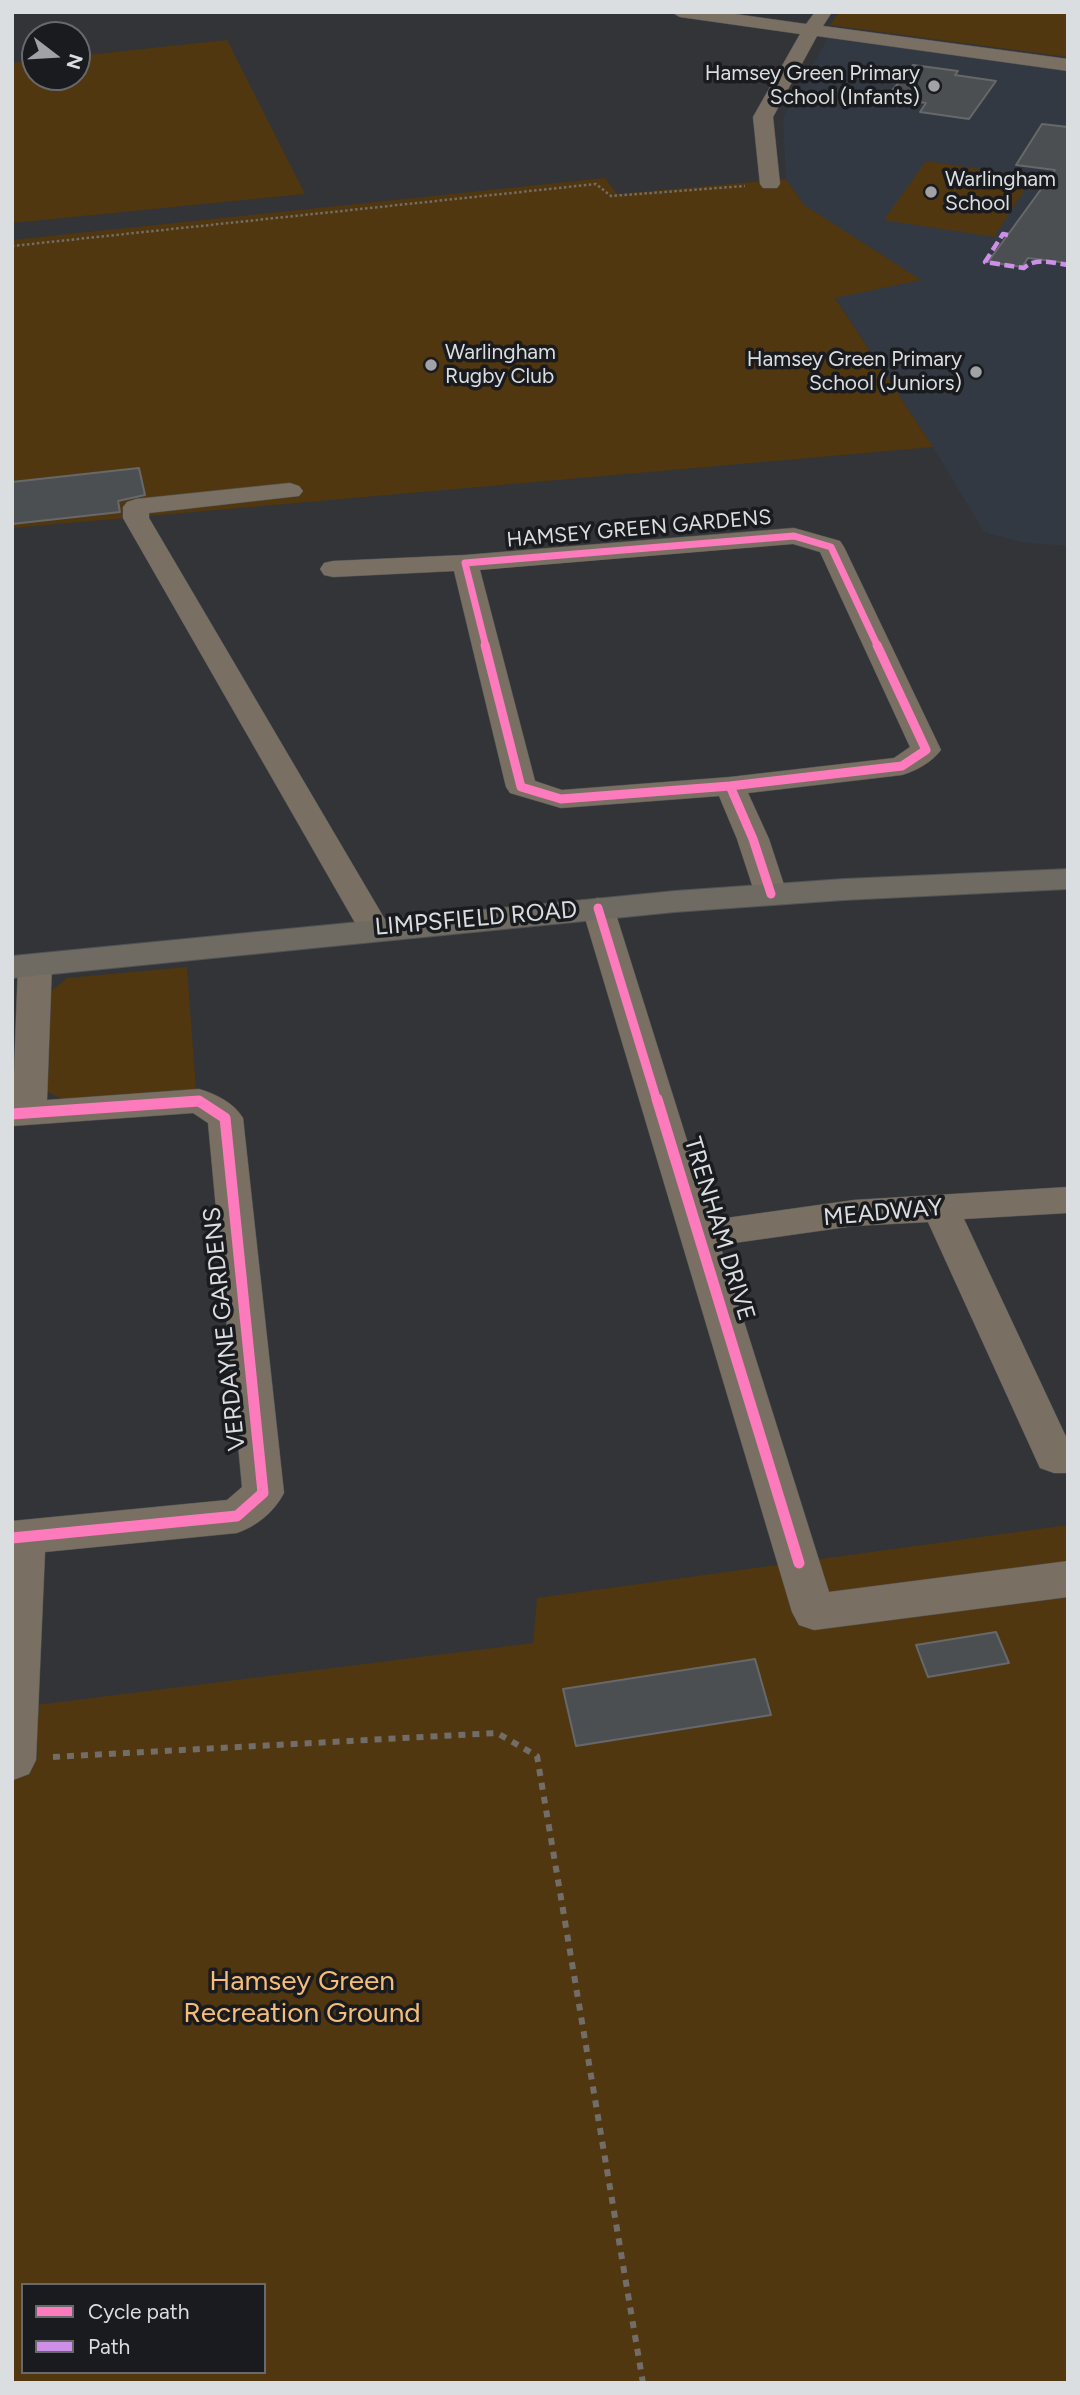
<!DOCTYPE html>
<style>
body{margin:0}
#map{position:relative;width:1080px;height:2395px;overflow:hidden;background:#323437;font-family:Figtree,sans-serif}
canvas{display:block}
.frame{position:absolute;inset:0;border:14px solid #dbdee1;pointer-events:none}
.legend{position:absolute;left:21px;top:2283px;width:245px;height:91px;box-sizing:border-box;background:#191b1e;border:2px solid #67696c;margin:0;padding:9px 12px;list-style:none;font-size:21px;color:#dbdee1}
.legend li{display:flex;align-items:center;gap:14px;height:35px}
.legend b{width:35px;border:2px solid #67696c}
.north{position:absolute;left:21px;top:21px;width:70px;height:70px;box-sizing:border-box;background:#191b1e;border:2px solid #67696c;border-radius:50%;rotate:107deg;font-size:19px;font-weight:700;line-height:28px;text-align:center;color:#dbdee1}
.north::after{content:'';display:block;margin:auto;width:24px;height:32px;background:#a0a2a6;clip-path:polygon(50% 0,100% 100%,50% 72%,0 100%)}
</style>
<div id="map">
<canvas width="1080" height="2395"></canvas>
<div class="frame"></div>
<ul class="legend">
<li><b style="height:9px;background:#fd7abc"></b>Cycle path</li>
<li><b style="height:9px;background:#ce8fe9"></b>Path</li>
</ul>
<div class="north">N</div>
</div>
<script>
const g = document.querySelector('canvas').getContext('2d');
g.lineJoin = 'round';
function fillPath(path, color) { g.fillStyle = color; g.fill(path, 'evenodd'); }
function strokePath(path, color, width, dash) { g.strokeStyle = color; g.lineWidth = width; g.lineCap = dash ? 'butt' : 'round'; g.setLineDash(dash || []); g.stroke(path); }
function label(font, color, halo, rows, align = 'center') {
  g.font = font + ' Figtree,sans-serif'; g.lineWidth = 7; g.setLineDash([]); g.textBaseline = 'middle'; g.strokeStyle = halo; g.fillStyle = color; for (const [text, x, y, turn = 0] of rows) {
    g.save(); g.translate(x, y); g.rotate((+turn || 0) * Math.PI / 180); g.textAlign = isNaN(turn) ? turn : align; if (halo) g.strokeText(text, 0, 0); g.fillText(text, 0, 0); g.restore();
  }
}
const built = new Path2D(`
 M829 36 1068 70V546L1021 542 984 532 933 447 835 297 920 280 804 205 786 179 783 118Z`);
const green = new Path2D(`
 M839 12H1068V57L830 25Z
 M227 40 305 194 12 223V63L35 60V77H77V56Z
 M926 161 1033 177 994 237 884 220Z
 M605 178 617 194 786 179 804 205 921 280 835 298 933 447 12 528V240Z
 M187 967 196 1090 64 1100 44 1090 48 994 67 978Z
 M1068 1525V2383H12V1708L533 1643 537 1598ZM23 2285H264V2372H23Z`);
const building = new Path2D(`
 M913 65 958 71 955 75 996 81 969 119 920 112 926 103 905 100 909 95 890 93Z
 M1042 124 1068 127V263L1028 258 1022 267 988 262 1055 170 1016 165Z
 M139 468 145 495 118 501 120 512 12 524V482Z
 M996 1632 1009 1663 928 1677 916 1645Z
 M755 1659 771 1715 576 1746 563 1689Z`);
const pathFar1 = new Path2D(`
 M12 246 596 184 611 196 745 186`);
const path = new Path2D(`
 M53 1757 497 1733 537 1756 643 2383`);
const minor = new Path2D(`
 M671 12H721L806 24 815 12H832L823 26 1068 59V71L817 36 773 117 780 184 777 188H763L760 184 753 117 800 34 680 17Z
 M290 483 299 486 303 491 299 496 149 513V518L390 928 385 935 374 938 363 935 358 928 123 518V507L127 502 136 499Z
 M794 528 840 541 844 547 941 750C932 762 916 771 902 775L748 793 769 839 787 894 782 901 771 904 760 901 755 894 737 839 719 796 561 808 510 793 506 787 454 571 333 577 324 575 320 569 324 563 333 561 465 555ZM793 544 820 552 910 747 894 758 730 777 562 790 535 781 480 570Z
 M598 898 609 901 614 908 712 1220 854 1200 1068 1187V1213L964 1219 1068 1441V1473H1054L1040 1468 928 1222 854 1226 720 1245 829 1592 1068 1561V1597L814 1630 799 1625 792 1612 582 908 587 901Z
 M35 954 47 957 52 964 47 1100 199 1089C216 1094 234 1103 243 1118L284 1493C274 1512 257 1526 237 1533L45 1552 36 1760 29 1774 13 1780 12 1521 227 1500 242 1487 208 1123 193 1113 12 1126 18 964 23 957Z`);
const major = new Path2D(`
 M1068 869V889L844 900 675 912 12 978V956L675 891 844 879Z`);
const quiet = new Path2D(`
 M1008 235 1003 234 985 262 1024 268C1035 257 1053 263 1068 265`);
const cyclewayFar2 = new Path2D(`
 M486 647 465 563 794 536 831 547 878 647`);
const cyclewayFar1 = new Path2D(`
 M485 645 521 787 561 799 730 786
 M730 786 753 839 771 894
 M730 786 902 766 926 750 877 645
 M598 908 657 1101`);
const cycleway = new Path2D(`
 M657 1099 799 1563
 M12 1114 199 1101 225 1118 263 1493 237 1516 12 1538`);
const markers = [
 [934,86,7,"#a0a2a6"],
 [931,192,7,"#a0a2a6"],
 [431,365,7,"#a0a2a6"],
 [976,372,7,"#a0a2a6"]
];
const farPoinames = [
 ["Hamsey Green Primary",920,74],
 ["School (Infants)",920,98],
 ["Warlingham",945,180,"left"],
 ["School",945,204,"left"],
 ["Warlingham",445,353,"left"],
 ["Rugby Club",445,377,"left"],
 ["Hamsey Green Primary",962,360],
 ["School (Juniors)",962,384]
];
const farStreetnames = [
 ["HAMSEY GREEN GARDENS",639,529,-5]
];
const streetNames = [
 ["LIMPSFIELD ROAD",476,919,-5],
 ["MEADWAY",883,1213,-5],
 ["TRENHAM DRIVE",719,1229,73],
 ["VERDAYNE GARDENS",225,1329,-96]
];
const nearParknames = [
 ["Hamsey Green",302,1982],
 ["Recreation Ground",302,2014]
];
fillPath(built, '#333943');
fillPath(green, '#51370f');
fillPath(building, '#4c4f52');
strokePath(building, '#66686a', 2);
strokePath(minor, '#515355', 1);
strokePath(major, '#515355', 2);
strokePath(pathFar1, '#726d68', 2.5, [2.5, 2.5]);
strokePath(path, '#726d68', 6, [7, 7]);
fillPath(minor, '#797063');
fillPath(major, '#6f6a62');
strokePath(quiet, '#ce8fe9', 4.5, [10, 4.5]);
strokePath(cyclewayFar2, '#fd7abc', 7);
strokePath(cyclewayFar1, '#fd7abc', 9);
strokePath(cycleway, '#fd7abc', 11);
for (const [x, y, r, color] of markers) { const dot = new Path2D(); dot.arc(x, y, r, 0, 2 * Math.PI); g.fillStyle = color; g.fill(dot); strokePath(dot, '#191b1e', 2.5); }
label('21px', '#dbdee1', '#191b1e', farPoinames, 'right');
label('21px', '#dbdee1', '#191b1e', farStreetnames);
label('24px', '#dbdee1', '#191b1e', streetNames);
label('28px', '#f5bd77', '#191b1e', nearParknames);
</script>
